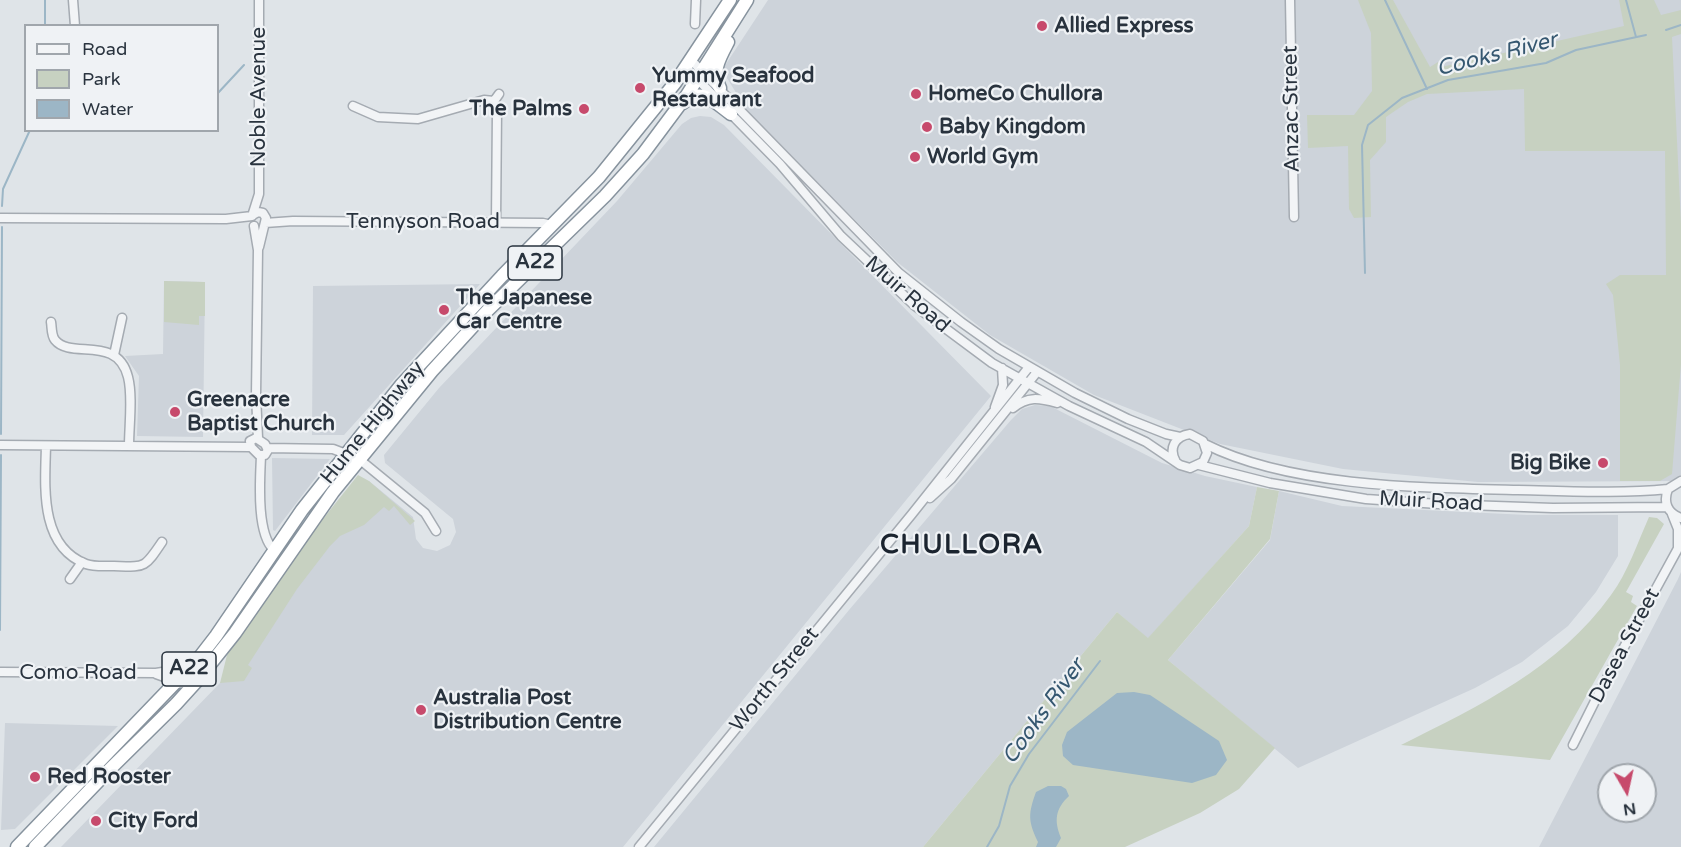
<!DOCTYPE html>
<style>
body{margin:0}
#map{position:relative;width:1681px;height:847px;overflow:hidden;background:#dfe4e8;font-family:"Varela Round",sans-serif}
canvas{display:block}
.legend{position:absolute;left:24px;top:24px;width:195px;height:108px;box-sizing:border-box;background:#eff2f5;border:2px solid #a0a6ac;margin:0;padding:8px 10px;list-style:none;font-size:18px;color:#29333e}
.legend li{display:flex;align-items:center;gap:12px;height:30px}
.legend b{width:30px;border:2px solid #a0a6ac}
.north{position:absolute;left:1597px;top:763px;width:60px;height:60px;box-sizing:border-box;background:#eff2f5;border:2px solid #a0a6ac;border-radius:50%;rotate:171deg;font-size:16px;font-weight:700;line-height:24px;text-align:center;color:#29333e}
.north::after{content:'';display:block;margin:auto;width:21px;height:27px;background:#c74a6c;clip-path:polygon(50% 0,100% 100%,50% 72%,0 100%)}
</style>
<div id="map">
<canvas width="1681" height="847"></canvas>
<ul class="legend">
<li><b style="height:8px;background:#f2f4f6"></b>Road</li>
<li><b style="height:16px;background:#c7d1c1"></b>Park</li>
<li><b style="height:16px;background:#9cb6c6"></b>Water</li>
</ul>
<div class="north">N</div>
</div>
<script>
const g = document.querySelector('canvas').getContext('2d');
g.lineJoin = 'round';
function fillPath(path, color) { g.fillStyle = color; g.fill(path, 'evenodd'); }
function strokePath(path, color, width, dash) { g.strokeStyle = color; g.lineWidth = width; g.lineCap = dash ? 'butt' : 'round'; g.setLineDash(dash || []); g.stroke(path); }
function label(font, color, halo, rows, align = 'center') {
  g.font = font + ' "Varela Round",sans-serif'; g.lineWidth = 4.5; g.setLineDash([]); g.textBaseline = 'middle'; g.strokeStyle = halo; g.fillStyle = color; for (const [text, x, y, turn = 0] of rows) {
    g.save(); g.translate(x, y); g.rotate((+turn || 0) * Math.PI / 180); g.textAlign = isNaN(turn) ? turn : align; if (halo) g.strokeText(text, 0, 0); g.fillText(text, 0, 0); g.restore();
  }
}
const built = new Path2D(`
 M768 0H1681V481L1478 482 1343 469 1220 444 1094 395 990 335 897 262 748 112 722 70Z
 M700 116 711 117 724 125 991 396 623 847H61L220 683 363 481H369L413 517 416 539 423 548 437 551 450 545 456 532 453 519 385 463 384 455 439 388 617 201 682 124 691 118Z
 M164 281 205 282 203 437 137 436 139 376 125 356 163 354Z
 M480 284 344 435H312L313 286Z
 M1035 405 1050 406 1162 463 1205 476 1257 487 1249 526 1148 639 1117 612 923 847H654L849 610 1011 420 1022 409Z
 M272 458 330 459 275 531 273 530Z
 M1279 491 1342 506 1527 515H1618V556L1596 592 1568 626 1522 662 1475 688 1298 768 1168 660 1270 540Z
 M1681 572V847H1539L1678 579ZM1609 775H1645V811H1609Z
 M5 723 118 726 15 829 1 830Z`);
const green = new Path2D(`
 M1358 0H1393L1430 67 1438 62 1441 67 1624 26 1619 0H1654L1661 15 1681 10V34L1672 37 1681 224V364L1672 474 1660 481H1620V365L1613 295 1606 284 1620 275H1666L1665 151H1525L1524 89 1427 94 1408 102 1386 117V142L1370 160 1371 217 1354 218 1349 209 1348 146 1308 148 1307 115H1354L1372 91 1371 33Z
 M164 281 205 282V316H199V325L164 322Z
 M358 475 369 481 415 521 410 525 394 506 389 511 384 507 364 525 340 536 330 546 297 589 248 665 252 668 244 681 220 683 227 655 303 544Z
 M1257 487 1279 491 1270 539 1168 660 1275 748 1239 789 1200 813 1125 847H923L1117 612 1148 638 1249 526Z
 M1649 517 1657 518 1664 524 1626 592 1633 596 1631 602 1637 606 1550 760 1401 745C1479 706 1559 668 1611 595 1628 572 1637 544 1649 517Z`);
const water = new Path2D(`
 M1134 692 1150 695 1219 741 1227 760 1216 775 1192 783 1073 765 1063 756 1062 745 1067 732 1117 693Z
 M1048 786H1061L1066 789 1069 796C1055 809 1054 821 1061 838L1056 847H1036L1038 842C1028 821 1028 814 1036 792Z`);
const stream = new Path2D(`
 M1385 0 1427 89
 M1626 0 1636 37
 M45 26V0
 M1666 30 1681 25
 M218 93 244 65
 M2 206 3 189 30 130
 M1365 273 1362 145 1368 125 1402 98 1448 80 1546 63 1576 50 1646 35
 M1 434 2 227
 M0 630 1 455
 M987 847 999 826 1010 786 1029 754 1100 661`);
const minor = new Path2D(`
 M73 0 75 26
 M1290 0 1294 217
 M695 24 696 0
 M691 60 899 273 961 322 999 349 1075 393 1128 419 1166 434 1180 437
 M686 68 717 99
 M353 106 378 117 418 119 484 100 494 101
 M728 111 780 164 841 236 914 305 992 363 1069 406 1146 442 1180 465 1190 468 1203 462 1207 453 1203 441 1190 434C1175 436 1168 448 1176 462
 M253 213 259 194V0
 M251 216 258 212 263 213 266 218 259 247
 M0 218 226 219 252 216
 M496 222 497 110 494 101 499 94
 M265 223 293 221 543 223 552 225
 M254 226 258 250 256 395 258 438
 M51 322C52 327 51 335 55 340 71 360 117 334 128 377 133 396 129 426 129 446
 M114 355 122 318
 M995 407 1003 385 1002 368
 M1013 408C1028 396 1039 398 1057 403
 M256 438 265 444 268 450 265 455H259L251 447 250 441Z
 M1205 444C1290 487 1423 488 1518 490 1568 491 1619 494 1668 489
 M0 445 250 447
 M46 446C45 486 39 546 86 564 94 567 105 566 114 566 145 567 144 569 162 542
 M267 448 333 449 359 459 425 513 436 531
 M261 456C260 479 256 534 274 550
 M1199 465 1270 483 1366 499 1438 504 1553 508 1667 507
 M1681 481 1668 489C1663 502 1667 513 1681 518
 M930 498 951 479 1037 372
 M1672 514 1678 529V548
 M70 579 82 562
 M0 672 156 673 188 668
 M156 674 167 678 174 684 196 682
 M1573 745 1600 691 1681 543
 M639 847 912 514 1029 367`);
const highway = new Path2D(`
 M720 88C711 72 720 57 728 42
 M683 103C702 86 714 102 731 114
 M17 847 199 658 216 636 302 510 402 384 502 276 599 177 675 83 730 0
 M35 847 108 771 176 704 196 682 235 633 333 492 432 371 487 311 605 196 643 154 687 95 747 0`);
const markers = [
 [1042,26,6,"#c74a6c"],
 [640,88,6,"#c74a6c"],
 [916,94,6,"#c74a6c"],
 [584,109,6,"#c74a6c"],
 [927,127,6,"#c74a6c"],
 [915,157,6,"#c74a6c"],
 [444,310,6,"#c74a6c"],
 [175,412,6,"#c74a6c"],
 [1603,463,6,"#c74a6c"],
 [421,710,6,"#c74a6c"],
 [35,777,6,"#c74a6c"],
 [96,821,6,"#c74a6c"]
];
const shields = [
 [535,263,54],
 [189,669,54]
];
const shieldNames = [
 ["A22",535,263],
 ["A22",189,669]
];
const poiNames = [
 ["Allied Express",1054,26],
 ["Yummy Seafood",652,76],
 ["Restaurant",652,100],
 ["HomeCo Chullora",928,94],
 ["The Palms",572,109,"right"],
 ["Baby Kingdom",939,127],
 ["World Gym",927,157],
 ["The Japanese",456,298],
 ["Car Centre",456,322],
 ["Greenacre",187,400],
 ["Baptist Church",187,424],
 ["Big Bike",1591,463,"right"],
 ["Australia Post",433,698],
 ["Distribution Centre",433,722],
 ["Red Rooster",47,777],
 ["City Ford",108,821]
];
const streetNames = [
 ["Noble Avenue",259,97,-90],
 ["Anzac Street",1292,109,-91],
 ["Tennyson Road",423,222],
 ["Muir Road",907,295,41],
 ["Hume Highway",373,423,-51],
 ["Muir Road",1431,502,3],
 ["Dasea Street",1625,646,-62],
 ["Como Road",78,673],
 ["Worth Street",775,680,-51]
];
const waterNames = [
 ["Cooks River",1497,55,-14],
 ["Cooks River",1044,712,-54]
];
const districtNames = [
 ["CHULLORA",962,546]
];
fillPath(built, '#cdd3da');
fillPath(green, '#c7d1c1');
fillPath(water, '#9cb6c6');
strokePath(stream, '#9cb6c6', 2);
strokePath(minor, '#a5abb2', 11);
strokePath(highway, '#87939e', 15);
strokePath(minor, '#f2f4f6', 8);
strokePath(highway, '#fff', 12);
for (const [x, y, r, color] of markers) { const dot = new Path2D(); dot.arc(x, y, r, 0, 2 * Math.PI); g.fillStyle = color; g.fill(dot); strokePath(dot, '#eff2f5', 2); }
for (const [x, y, w] of shields) { const box = new Path2D(); box.roundRect(x - w / 2, y - 17, w, 34, 4.5); g.fillStyle = '#eff2f5'; g.fill(box); strokePath(box, '#29333e', 1.5); }
label('bold 20px', '#29333e', null, shieldNames);
label('bold 21px', '#29333e', '#eff2f5', poiNames, 'left');
label('21px', '#29333e', '#eff2f5', streetNames);
label('italic 22px', '#355770', '#eff2f5', waterNames);
g.letterSpacing = '1.5px';
label('bold 27px', '#1b242f', '#eff2f5', districtNames);
g.letterSpacing = '0px';
</script>
